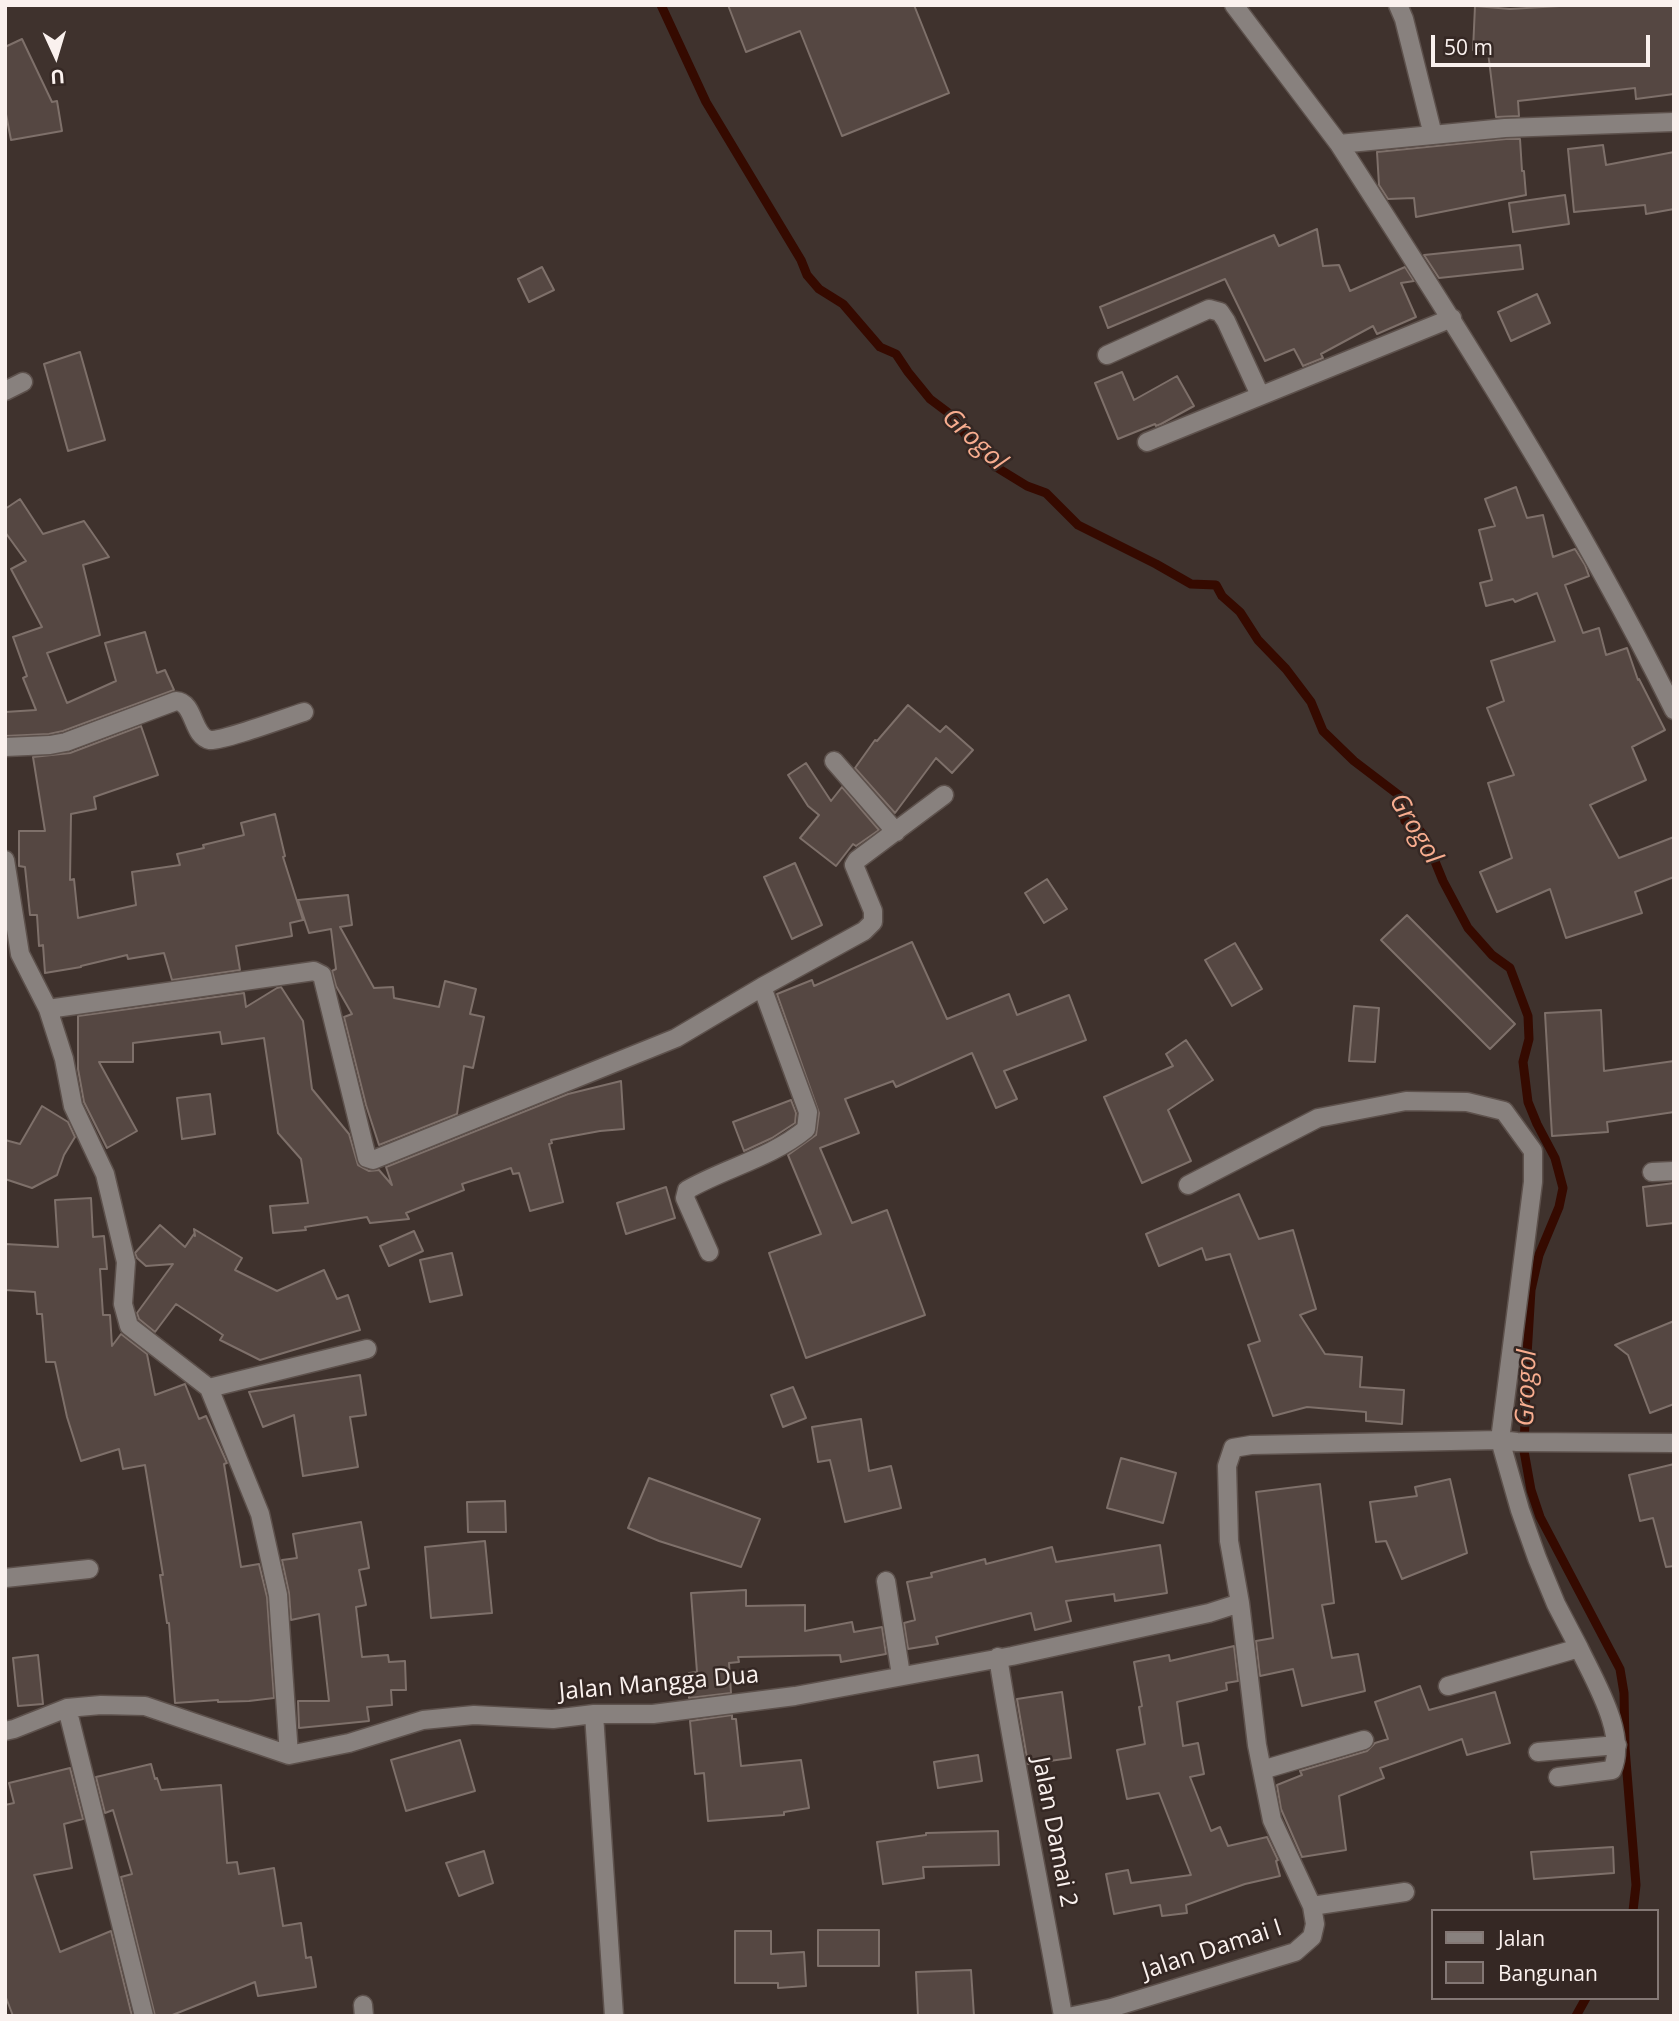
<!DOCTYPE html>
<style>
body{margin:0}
#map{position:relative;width:1679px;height:2021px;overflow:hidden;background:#3f322d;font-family:"Open Sans",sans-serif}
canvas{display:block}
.frame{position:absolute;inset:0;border:7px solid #faf1ee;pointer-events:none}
.legend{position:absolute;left:1431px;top:1909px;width:228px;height:91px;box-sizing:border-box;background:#352824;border:2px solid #847875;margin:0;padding:9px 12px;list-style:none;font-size:21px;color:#faf1ee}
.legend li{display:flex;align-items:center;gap:14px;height:35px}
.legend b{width:35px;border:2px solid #847875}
.north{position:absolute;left:21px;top:21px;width:70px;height:70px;-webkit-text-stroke:5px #352824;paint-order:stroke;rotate:176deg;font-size:19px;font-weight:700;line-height:28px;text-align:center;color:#faf1ee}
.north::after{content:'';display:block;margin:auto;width:24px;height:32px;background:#faf1ee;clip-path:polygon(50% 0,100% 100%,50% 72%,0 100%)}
.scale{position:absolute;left:1431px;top:35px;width:219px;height:32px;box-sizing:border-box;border:4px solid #faf1ee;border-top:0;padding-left:9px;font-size:21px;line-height:24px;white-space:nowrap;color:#faf1ee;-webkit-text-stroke:5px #352824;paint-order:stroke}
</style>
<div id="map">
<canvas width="1679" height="2021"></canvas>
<div class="frame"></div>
<ul class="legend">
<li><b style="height:9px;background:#88817e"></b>Jalan</li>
<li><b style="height:19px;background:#554742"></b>Bangunan</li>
</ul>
<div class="north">U</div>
<div class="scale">50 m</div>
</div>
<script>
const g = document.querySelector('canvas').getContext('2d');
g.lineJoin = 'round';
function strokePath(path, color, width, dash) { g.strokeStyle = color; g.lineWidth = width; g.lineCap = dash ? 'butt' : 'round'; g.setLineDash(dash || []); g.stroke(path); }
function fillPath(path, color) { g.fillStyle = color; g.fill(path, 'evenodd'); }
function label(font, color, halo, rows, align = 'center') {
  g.font = font + ' "Open Sans",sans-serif'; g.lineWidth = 5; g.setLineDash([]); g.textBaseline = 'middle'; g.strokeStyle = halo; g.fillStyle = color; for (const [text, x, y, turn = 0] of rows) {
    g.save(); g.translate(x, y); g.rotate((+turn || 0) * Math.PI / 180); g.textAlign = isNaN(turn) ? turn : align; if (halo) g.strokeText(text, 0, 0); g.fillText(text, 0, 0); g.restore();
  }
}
const stream = new Path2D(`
 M661 5 706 102 801 260 807 275 819 289 843 304 880 347 896 354 908 372 930 399 950 414 968 438 996 467 1027 486 1046 493 1078 525 1156 564 1191 584 1216 585 1222 596 1240 612 1258 640 1286 669 1311 702 1323 731 1354 761 1400 796 1405 821 1417 827 1425 837 1443 881 1468 928 1492 955 1510 968 1528 1016 1529 1039 1523 1062 1528 1102 1537 1124 1555 1158 1563 1188 1559 1207 1539 1255 1531 1290 1527 1355 1524 1451 1531 1490 1540 1517 1620 1669 1624 1693 1625 1748 1636 1885 1633 1911
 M1576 2016 1586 1998`);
const building = new Path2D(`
 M728 5H914L949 93 842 136 800 31 746 52Z
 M1576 5H1674V94L1636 99 1635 88 1518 101 1519 116 1496 117 1488 52 1473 50 1475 6 1510 9Z
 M22 39 52 102 57 101 62 131 11 140 5 109V47Z
 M1506 139H1520L1522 171H1524L1526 195 1416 217 1414 198 1388 199 1379 185 1377 152Z
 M1603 145 1606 165 1674 152V209L1646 214 1645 205 1574 212 1568 149Z
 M1565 195 1569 224 1513 232 1509 203Z
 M1317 229 1323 266 1339 265 1350 291 1405 267 1414 281 1401 283 1416 317 1377 334 1373 326 1321 354 1323 358 1303 366 1294 349 1265 361 1225 279 1108 328 1100 307 1274 235 1279 246Z
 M1520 245 1523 269 1439 278 1424 255Z
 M542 267 554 290 529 302 518 279Z
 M1537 294 1550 323 1511 341 1498 312Z
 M80 352 105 440 68 451 44 364Z
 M1122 372 1134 400 1177 376 1194 406 1161 424 1156 426 1155 424 1118 439 1095 383Z
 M1516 487 1527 518 1543 515 1553 557 1575 549 1585 565 1589 576 1565 585 1583 633 1599 628 1606 655 1627 648 1638 680 1639 679 1665 730 1632 747 1646 780 1590 805 1619 858 1674 837V877L1635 892 1642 913 1566 938 1550 889 1497 912 1480 872 1512 858 1488 783 1514 775 1487 708 1504 701 1491 661 1555 641 1537 593 1515 602 1513 599 1486 606 1480 583 1492 580 1479 530 1495 526 1485 499Z
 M20 499 43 534 84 521 109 557 83 565 100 635 47 653 67 703 116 681 105 643 145 632 157 673 165 670 174 690 63 731 49 734 5 736V712L36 710 23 678 27 676 13 637 42 627 11 569 26 561 5 532V509Z
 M908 705 940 732 946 726 973 750 952 773 936 758 895 813 855 768 875 740 877 741Z
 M141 726 158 775 94 797 96 809 71 814 70 880 74 879 78 918 136 905 132 872 180 865 177 854 204 848 203 845 244 835 241 823 275 814 285 856 283 857 303 920 290 923 292 936 236 946 240 970 172 980 164 953 128 959 127 955 81 966V967L45 973 43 945 39 946 37 915H30L25 867 19 866V831H45L33 757 70 753Z
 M806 763 831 801 842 787 879 830 856 846 853 844 836 866 800 838 819 815 808 806 788 775Z
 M795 863 822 925 792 939 764 877Z
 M1047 879 1067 909 1044 923 1025 893Z
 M348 895 352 925 340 927 374 988 393 987 394 998 439 1007 445 981 476 989 470 1014 484 1017 473 1068 464 1066 457 1114 379 1145 366 1105 344 1017 352 1014 336 986 332 971 336 969 331 929 309 933 298 900Z
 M1407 915 1515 1024 1490 1049 1381 940Z
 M912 942 947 1019 1009 994 1017 1015 1069 995 1086 1040 1004 1071 1017 1099 996 1108 972 1053 896 1087 893 1081 845 1099 859 1133 820 1148 852 1223 887 1210 925 1315 806 1358 769 1253 821 1234 788 1155 816 1135 819 1113 777 994 812 980 814 986Z
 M1235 943 1262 989 1232 1006 1205 960Z
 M281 987 303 1021 312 1089 349 1134 358 1165 369 1171 379 1170 392 1185 386 1167 568 1094 621 1081 624 1129 600 1131 551 1140 552 1143 549 1144 563 1202 530 1211 519 1173 513 1174 511 1168 462 1184 464 1190 406 1213 409 1219 370 1223 367 1217 305 1227 306 1230 273 1233 270 1206 308 1203 301 1159 278 1133 264 1038 222 1044 220 1032 133 1043V1062H99L137 1131 107 1148 84 1102 78 1069V1016L244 993 246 1007 277 988Z
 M1354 1006 1379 1008 1375 1062 1349 1061Z
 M1601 1010 1604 1071 1674 1061V1112L1607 1122 1608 1132 1552 1136 1545 1013Z
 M1186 1040 1213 1080 1168 1110 1191 1161 1142 1183 1104 1097 1173 1066 1166 1054Z
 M210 1094 215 1134 182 1139 177 1098Z
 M791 1100 796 1113 795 1123 772 1138 744 1151 733 1122Z
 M42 1106 68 1122 75 1137 64 1155 57 1175 32 1188 5 1179V1140L20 1144Z
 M1674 1183V1223L1647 1226 1643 1187Z
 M666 1187 675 1218 626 1234 617 1203Z
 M1239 1194 1259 1239 1293 1230 1316 1309 1300 1315 1325 1354 1362 1357 1360 1387 1404 1390 1402 1424 1366 1421V1412L1307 1407 1273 1416 1248 1345 1260 1341 1230 1254 1206 1260 1202 1248 1159 1266 1146 1234Z
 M91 1198 93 1237 104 1236 107 1269H100L103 1315H110L112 1346 121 1334 147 1354 155 1395 185 1384 199 1419 206 1416 227 1463 224 1464 241 1567 259 1564 267 1597 274 1698 249 1701 218 1702V1700L175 1703 169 1623H167L160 1575H163L145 1465 123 1469 119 1449 81 1461 67 1417 55 1362H46L42 1314H37L35 1292 5 1290V1244L58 1247 55 1200Z
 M160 1225 185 1247 194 1234 195 1236 194 1229 242 1258 235 1270 277 1291 324 1270 337 1299 348 1295 360 1330 260 1360 220 1340 223 1335 176 1304 155 1332 139 1319 137 1313 173 1264 146 1266 137 1258 135 1253Z
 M414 1231 423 1251 389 1266 380 1246Z
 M452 1253 462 1295 430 1302 420 1260Z
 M1674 1321V1404L1650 1413 1628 1355 1615 1345Z
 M360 1375 366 1415 350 1417 358 1467 303 1476 294 1415 263 1427 249 1392Z
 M793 1387 806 1418 783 1427 771 1395Z
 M861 1419 869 1471 891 1466 901 1508 845 1522 830 1460 818 1462 812 1427Z
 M1121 1458 1176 1473 1163 1523 1107 1508Z
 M1674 1464V1566L1666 1567 1653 1518 1640 1521 1629 1475Z
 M649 1478 760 1519 741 1567 659 1541 628 1528Z
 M1450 1479 1467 1553 1402 1579 1386 1541 1376 1542 1370 1502 1417 1496 1415 1487Z
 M1320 1484 1334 1603 1322 1605 1332 1658 1358 1654 1365 1691 1302 1706 1293 1669 1260 1676 1256 1641 1273 1638 1256 1492Z
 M505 1501 506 1532H468L467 1502Z
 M361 1522 369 1568 359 1570 366 1605 356 1607 362 1657 388 1655 389 1662 405 1661 406 1690H391L392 1705 367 1707 369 1721 299 1728 298 1701H329L319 1614 291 1620 289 1593 282 1560 297 1558 293 1534Z
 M485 1541 492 1613 431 1618 425 1547Z
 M1160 1545 1167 1593 1115 1601 1114 1594 1066 1601 1071 1621 1035 1630 1031 1613 936 1637 938 1644 908 1649 904 1623 915 1620 907 1582 932 1577 931 1573 985 1559 986 1564 1052 1547 1056 1562Z
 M746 1590V1606L805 1605V1631L852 1622 854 1632 882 1627 886 1654 841 1662 840 1655 738 1657 739 1662 729 1663 731 1693 689 1698V1673L697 1672 691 1593Z
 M1234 1646 1238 1681 1226 1683 1227 1690 1177 1702 1183 1746 1198 1743 1204 1774 1190 1777 1211 1831 1220 1827 1228 1846 1267 1837 1278 1860 1276 1861 1280 1876 1245 1884 1186 1905 1187 1913 1162 1916 1160 1905 1114 1914 1106 1874 1128 1870 1131 1883 1191 1875 1159 1793 1127 1799 1117 1750 1145 1744 1139 1707 1142 1706 1134 1662 1169 1655 1170 1661Z
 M38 1655 43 1704 18 1706 13 1658Z
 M1420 1686 1429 1710 1495 1692 1510 1743 1467 1755 1462 1739 1380 1768 1384 1778 1339 1796 1346 1850 1302 1857 1281 1809 1277 1785 1302 1775 1300 1771 1367 1751 1375 1743 1388 1739 1375 1702Z
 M1062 1692 1071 1758 1028 1764 1017 1699Z
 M732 1715V1719H736L741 1766 801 1760 809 1808 784 1812V1815L708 1821 704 1773 695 1774 690 1721Z
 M460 1740 475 1791 406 1811 391 1760Z
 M978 1755 982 1781 938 1788 934 1762Z
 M151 1764 155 1779 157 1778 161 1790 221 1785 227 1863 237 1862 239 1874 274 1868 283 1926 301 1923 306 1958 311 1957 316 1987 258 1996 255 1982 170 2016H155L121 1877 132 1874 113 1810 105 1813 96 1777Z
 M70 1768 83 1819 64 1824 72 1868 34 1875 60 1952 111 1931 132 2016H13L5 1995V1805L14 1803 9 1783Z
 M998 1831 999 1865 923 1867 924 1878 883 1884 877 1842 926 1835V1833Z
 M1613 1847 1614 1873 1534 1879 1531 1852Z
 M484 1851 493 1883 459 1896 446 1863Z
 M818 1930H879V1966H818Z
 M735 1931H771V1954L804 1952 806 1986 778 1988V1983H735Z
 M971 1970 974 2016H918L916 1972Z`);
const minor = new Path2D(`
 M1234 5 1339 144 1505 128 1674 122
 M1398 5 1404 19 1433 135
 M1339 144C1458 328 1577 514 1674 710
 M1107 355 1209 309 1220 312 1226 321 1260 395
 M5 391 23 382
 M1147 442 1452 318
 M5 747 50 745 66 742 176 701C195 702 192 737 210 740 223 741 288 717 304 712
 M834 761 896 832
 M5 860 20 954 48 1009 64 1059 73 1106 105 1174 126 1262 123 1304 129 1326 209 1388 260 1514 278 1595 289 1755
 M48 1009 314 971 322 975 367 1158 373 1160 676 1038 762 987 864 931 873 922V911L854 865 857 860 944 795
 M1652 1172 1674 1171
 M1188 1185 1318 1118 1406 1101 1467 1102 1504 1111 1533 1151V1182L1500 1440 1520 1510 1537 1558 1556 1604 1579 1648 1448 1686
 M709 1252 685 1198 687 1190C725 1168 771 1158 806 1129L808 1112 762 987
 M209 1388 367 1349
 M5 1578 89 1569
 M886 1581 901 1675
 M998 1657C1017 1777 1042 1896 1063 2016
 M67 1708 144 2016
 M594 1714 614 2016
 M5 1731 14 1729 67 1708 101 1705 145 1706 289 1755 349 1743 423 1720 474 1715 553 1719 594 1714H653L795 1696 1012 1656 1209 1613 1240 1603
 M1538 1752 1617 1745
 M1262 1770 1364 1740
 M1558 1777 1612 1770C1628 1735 1594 1680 1579 1648
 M1312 1906 1405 1892
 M363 2005 364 2016
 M1073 2016 1111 2008 1295 1952 1312 1937 1315 1924 1312 1906 1272 1820 1257 1745 1240 1603 1229 1541 1227 1466 1233 1448 1251 1445 1500 1440 1517 1442 1674 1443`);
const streetNames = [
 ["Jalan Mangga Dua",659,1684,-5],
 ["Jalan Damai 2",1054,1832,79],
 ["Jalan Damai I",1212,1950,-18]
];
const waterNames = [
 ["Grogol",974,440,43],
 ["Grogol",1415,829,59],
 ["Grogol",1527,1388,-88]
];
strokePath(stream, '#350a00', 9);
fillPath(building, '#554742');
strokePath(building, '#7e706a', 2);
strokePath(minor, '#5d514c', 21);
strokePath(minor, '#88817e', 18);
label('24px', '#faf1ee', '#352824', streetNames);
label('italic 26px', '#f8ad8f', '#352824', waterNames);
</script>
